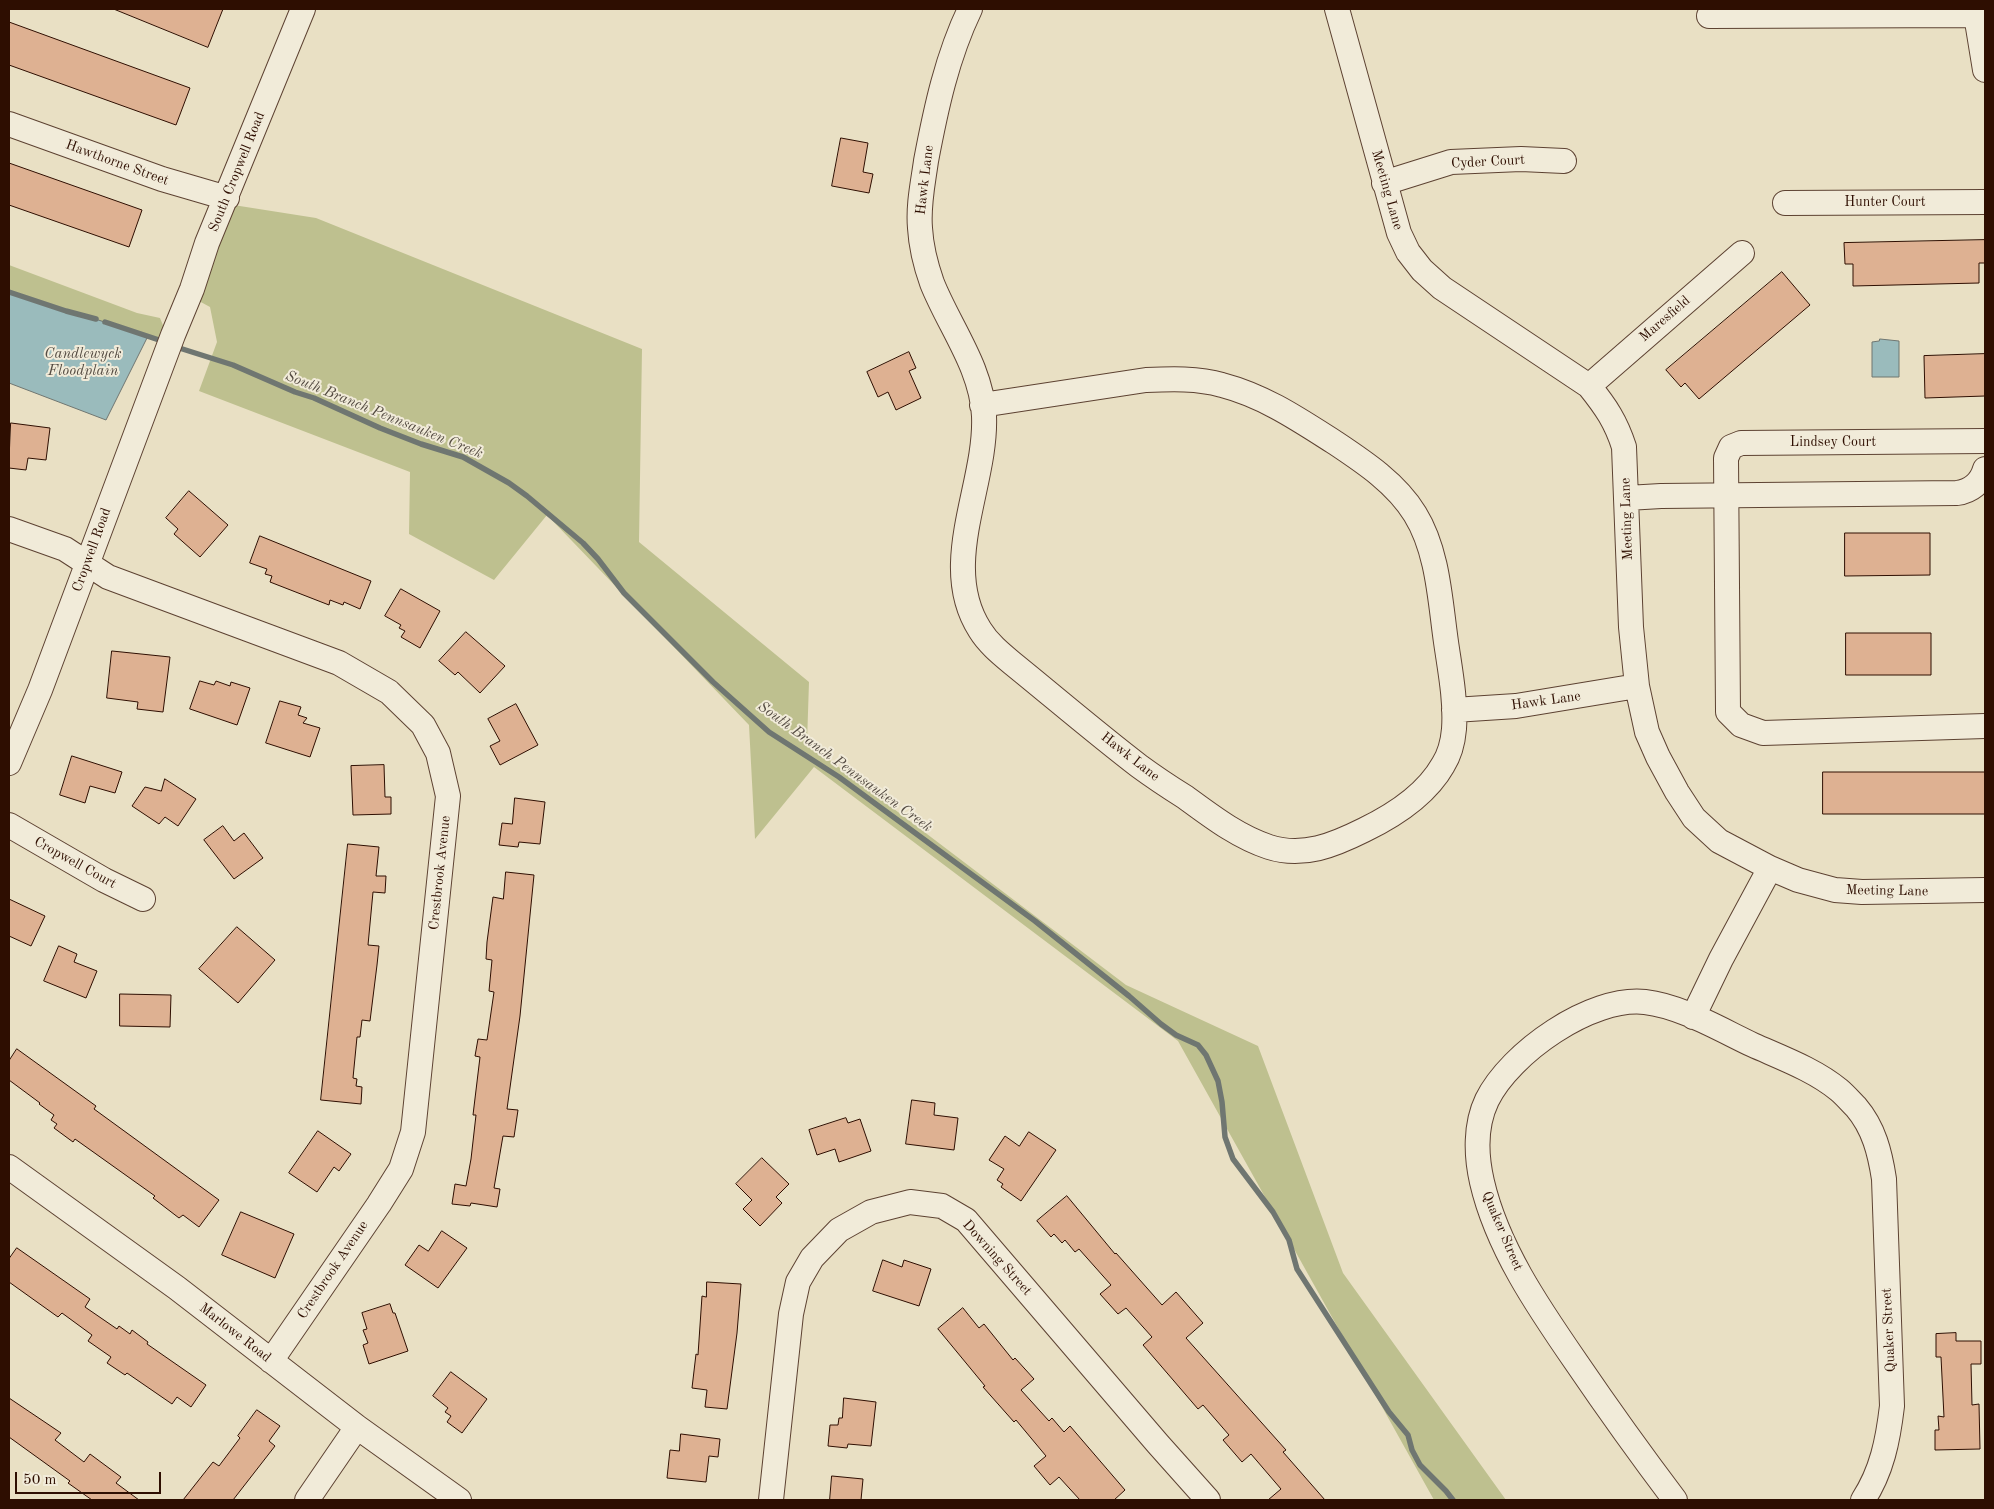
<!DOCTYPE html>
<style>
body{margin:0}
#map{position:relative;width:1994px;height:1509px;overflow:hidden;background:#e9e0c4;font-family:"Old Standard TT",serif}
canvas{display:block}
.frame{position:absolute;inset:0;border:10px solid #2e0e01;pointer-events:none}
.scale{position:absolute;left:15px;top:1472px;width:146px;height:22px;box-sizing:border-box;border:2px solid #2e0e01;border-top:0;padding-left:6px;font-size:15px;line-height:18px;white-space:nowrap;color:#2e0e01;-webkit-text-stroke:4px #f1ebd9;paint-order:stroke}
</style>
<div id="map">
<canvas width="1994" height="1509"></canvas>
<div class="frame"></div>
<div class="scale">50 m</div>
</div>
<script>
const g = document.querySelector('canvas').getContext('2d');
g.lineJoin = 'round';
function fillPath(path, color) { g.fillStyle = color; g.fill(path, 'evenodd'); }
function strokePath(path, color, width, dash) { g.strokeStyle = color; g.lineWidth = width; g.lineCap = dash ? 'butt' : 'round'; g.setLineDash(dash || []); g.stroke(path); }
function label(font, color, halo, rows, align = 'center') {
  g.font = font + ' "Old Standard TT",serif'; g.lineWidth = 4; g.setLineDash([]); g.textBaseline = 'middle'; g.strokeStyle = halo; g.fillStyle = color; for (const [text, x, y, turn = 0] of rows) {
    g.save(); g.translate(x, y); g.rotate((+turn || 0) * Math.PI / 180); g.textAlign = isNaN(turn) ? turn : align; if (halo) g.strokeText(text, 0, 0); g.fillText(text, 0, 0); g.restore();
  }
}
const green = new Path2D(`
 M227 204 316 218 642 349 639 542 809 682 807 743 1126 985 1258 1046 1343 1273 1506 1500H1434L1178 1041 814 767 755 839 749 725 547 515 494 580 409 534 410 472 199 391 217 342 210 307 186 294Z
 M9 265 137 313 160 318 171 345C136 331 100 322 64 311 45 305 28 296 9 292Z`);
const water = new Path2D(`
 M9 292 66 311 89 317 148 336 106 420 9 383Z
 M1880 339 1899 341V377H1872V342L1879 341Z`);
const stream = new Path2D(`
 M9 292 66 311 96 319
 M105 322 165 342
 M173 346 233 365 295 392 314 398 380 428 421 444 463 457 509 483 527 496 583 543 598 559 624 593 713 682 769 732 839 777 1035 921 1129 996 1161 1024 1176 1035 1198 1045 1206 1055 1218 1081 1222 1102 1225 1137 1233 1159 1273 1212 1289 1240 1297 1269 1389 1412 1408 1435 1412 1450 1420 1465 1446 1491 1453 1500`);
const building = new Path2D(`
 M114 9H223L208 47Z
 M9 22 190 88 176 125 9 65Z
 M841 138 868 143 863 172 873 174 869 193 832 186Z
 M9 163 142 210 129 247 9 205Z
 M1985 240V263H1979V283L1853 286V264H1845L1844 243Z
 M1782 272 1810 305 1699 399 1685 383 1681 387 1666 370Z
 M909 352 916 368 909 371 921 398 896 410 888 392 878 397 867 372Z
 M1985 354V396L1925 398 1924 356Z
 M11 423 50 428 46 460 28 458 26 470 9 468Z
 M189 491 228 525 200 557 174 534 178 529 166 518Z
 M1845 533H1930V575L1845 576Z
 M260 536 371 581 360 609 344 602 343 605 330 600 329 605 270 582 272 576 265 574 267 569 250 563Z
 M401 589 440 611 420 648 401 637 405 631 399 628 401 625 385 616Z
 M466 632 505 666 480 693 458 672 455 675 439 661Z
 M1846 633H1931V675H1846Z
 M112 651 170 657 163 712 137 709 138 702 107 698Z
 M200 681 214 685 216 681 230 686 231 682 250 688 237 725 190 709Z
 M280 701 301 707 298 715 307 718 303 723 320 728 310 757 266 743Z
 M516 704 538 745 500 765 490 746 500 741 488 719Z
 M72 756 122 772 115 793 90 786 85 803 60 795Z
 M384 765 385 797H391V814L353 815 351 766Z
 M1823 772H1985V814H1823Z
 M165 779 196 799 178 826 165 817 159 824 132 806 145 787 161 791Z
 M515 798 545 802 540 844 519 842 518 847 499 845 502 823 512 824Z
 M223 826 234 841 244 833 263 858 234 879 204 840Z
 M348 844 379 847 376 876H386L385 893 373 892 368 945 379 946 377 965 370 1021 362 1020 360 1037H357L353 1078 357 1079 356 1086 362 1087 361 1104 321 1100Z
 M506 872 534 875 520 1016 507 1109 518 1110 514 1137 503 1136 494 1188 500 1189 497 1207 471 1203 470 1206 452 1204 455 1184 466 1186 471 1159 476 1115H473L480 1057 475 1056 478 1039 487 1040 494 992 489 991 492 960 486 959 487 942 493 897 503 899Z
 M9 899 45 916 31 946 9 936Z
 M237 927 275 960 238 1003 199 969Z
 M59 946 77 954 74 962 97 971 86 998 44 981Z
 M120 994 171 995 170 1027 120 1026Z
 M17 1049 96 1106 94 1109 219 1200 199 1227 183 1215 179 1218 153 1198 155 1196 75 1139 73 1142 54 1128 57 1124 51 1120 54 1115 39 1104 40 1103 9 1080V1061Z
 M912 1100 935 1103 934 1115 958 1118 954 1150 906 1144Z
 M846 1118 848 1123 860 1119 871 1151 839 1162 835 1149 817 1155 809 1130Z
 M318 1131 351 1154 339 1171 334 1167 317 1192 289 1173Z
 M1029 1132 1056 1150 1021 1201 1001 1187 1003 1184 997 1180 1004 1169 989 1160 1005 1136 1019 1146Z
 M762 1158 789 1184 776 1197 782 1203 760 1226 743 1209 752 1200 736 1184Z
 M1067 1196 1115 1254 1116 1253 1162 1305 1176 1292 1203 1323 1186 1338 1286 1450 1283 1452 1325 1500H1268L1281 1489 1251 1454 1242 1462 1223 1440 1229 1435 1203 1405 1198 1409 1143 1345 1152 1337 1126 1308 1118 1314 1100 1294 1111 1285 1079 1249 1075 1252 1065 1240 1062 1243 1054 1234 1051 1237 1037 1221Z
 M241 1212 294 1234 275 1278 222 1255Z
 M442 1231 467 1248 438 1288 405 1265 419 1245 428 1251Z
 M17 1248 90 1299 85 1307 117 1329 119 1326 130 1334 132 1330 148 1342 147 1344 206 1385 191 1407 177 1397 172 1404 127 1373 125 1375 107 1363 111 1357 88 1341 92 1335 62 1313 58 1317 9 1282V1259Z
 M883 1260 902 1267 904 1260 931 1269 919 1306 873 1291Z
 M707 1282 741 1284 737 1333 727 1409 705 1407 707 1390 692 1388 696 1354 698 1355 702 1296 706 1297Z
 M390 1304 393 1313H395L408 1351 369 1364 363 1345 368 1343 363 1330 367 1329 362 1313Z
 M963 1308 979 1328 984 1324 1013 1360 1015 1358 1034 1379 1021 1390 1049 1421 1052 1418 1064 1432 1070 1426 1125 1490 1114 1500H1080L1059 1477 1050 1485 1034 1466 1046 1456 1016 1420 1014 1422 983 1387 985 1386 938 1329Z
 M1956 1333V1341H1981V1364H1971L1972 1405 1979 1404 1980 1449 1935 1450V1430H1939L1938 1416 1944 1417 1941 1357H1936V1334Z
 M451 1372 487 1399 462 1433 447 1422 451 1416 445 1412 448 1408 433 1396Z
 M9 1398 61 1433 55 1440 84 1462 90 1454 121 1477 116 1483 139 1500H92L68 1483 70 1481 9 1437Z
 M844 1398 876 1402 871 1446 848 1444 847 1448 828 1446 830 1425H838L839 1418H842Z
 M257 1410 280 1426 269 1441 275 1446 233 1500H183L213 1462 219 1466 240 1438 238 1436Z
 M681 1434 720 1439 718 1457 709 1456 706 1482 667 1478 670 1450 679 1451Z
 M832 1476 863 1479 861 1500H830Z`);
const minor = new Path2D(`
 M970 9C947 57 936 108 926 161 923 183 918 205 920 228 921 246 926 266 932 283 949 326 982 368 984 416 987 485 938 565 980 630 988 643 1000 653 1012 663 1054 697 1096 733 1139 766 1154 777 1169 787 1185 797 1211 816 1238 837 1269 847 1303 858 1334 845 1364 830 1393 816 1426 795 1443 765 1450 754 1453 741 1454 729 1456 700 1450 670 1446 642 1440 600 1438 551 1415 514 1396 483 1364 462 1334 442 1298 419 1264 396 1222 385 1198 378 1171 379 1146 380L982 405
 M1337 9 1399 233 1408 252 1422 270 1442 288 1589 386C1606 407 1616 422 1624 447L1631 627 1637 686 1647 732 1658 757 1677 792 1694 818 1719 841 1770 868 1798 880 1835 890 1862 892 1985 890
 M1976 15 1985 70
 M1709 16 1976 15 1985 13
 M9 124 162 179 227 198
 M1384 183 1451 162 1521 159 1564 161
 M1785 203 1985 202
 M1589 386 1742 253
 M1985 441 1741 443 1731 447 1726 458 1728 712 1741 725 1763 733 1985 726
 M1627 498 1661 496 1957 493C1971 491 1981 483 1985 469
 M9 529 65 549 108 577 339 663 389 692 423 725 438 753 448 796 413 1132 401 1169 379 1204 271 1361
 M1454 710 1516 706 1637 686
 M9 763 40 690 173 335 192 289 207 243 303 9
 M9 825 104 880 143 899
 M1693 1017 1721 959 1770 868
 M9 1167 177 1288 357 1427 459 1500
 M307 1500 357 1427
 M771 1500 791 1314 798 1282 812 1258 839 1230 871 1212 910 1202 942 1206 966 1220 1158 1444 1208 1500
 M1675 1500C1641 1455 1608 1409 1576 1362 1538 1307 1497 1247 1482 1182 1476 1156 1475 1125 1487 1100 1510 1053 1591 996 1645 1002 1681 1006 1721 1030 1753 1045 1782 1058 1815 1070 1839 1090 1845 1095 1851 1102 1856 1107 1874 1128 1880 1153 1884 1179L1892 1406C1888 1440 1882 1471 1863 1500`);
const streetNames = [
 ["Cyder Court",1488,162,-3],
 ["Hawthorne Street",117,163,20],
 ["South Cropwell Road",237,172,-68],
 ["Hawk Lane",925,180,-83],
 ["Meeting Lane",1387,190,74],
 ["Hunter Court",1885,202],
 ["Maresfield",1665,319,-41],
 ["Lindsey Court",1833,442],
 ["Meeting Lane",1627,519,-92],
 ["Cropwell Road",92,550,-70],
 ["Hawk Lane",1546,701,-8],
 ["Hawk Lane",1130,757,38],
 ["Cropwell Court",75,863,29],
 ["Crestbrook Avenue",440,873,-84],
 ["Meeting Lane",1887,891,1],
 ["Quaker Street",1502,1231,67],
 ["Downing Street",997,1258,48],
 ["Crestbrook Avenue",333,1270,-56],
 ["Quaker Street",1889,1330,-93],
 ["Marlowe Road",235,1333,38]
];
const waterNames = [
 ["Candlewyck",83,354],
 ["Floodplain",83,371],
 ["South Branch Pennsauken Creek",384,415,22],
 ["South Branch Pennsauken Creek",845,767,36]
];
fillPath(green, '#bec08f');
fillPath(water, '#9abbbc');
strokePath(water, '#6f7671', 1);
strokePath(stream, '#6f7671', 5.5);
fillPath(building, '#deb192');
strokePath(building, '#2e0e01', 1);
strokePath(minor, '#5d4232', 26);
strokePath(minor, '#f1ebd9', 24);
label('14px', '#2e0e01', '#f1ebd9', streetNames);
label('italic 15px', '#544b42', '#f1ebd9', waterNames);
</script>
